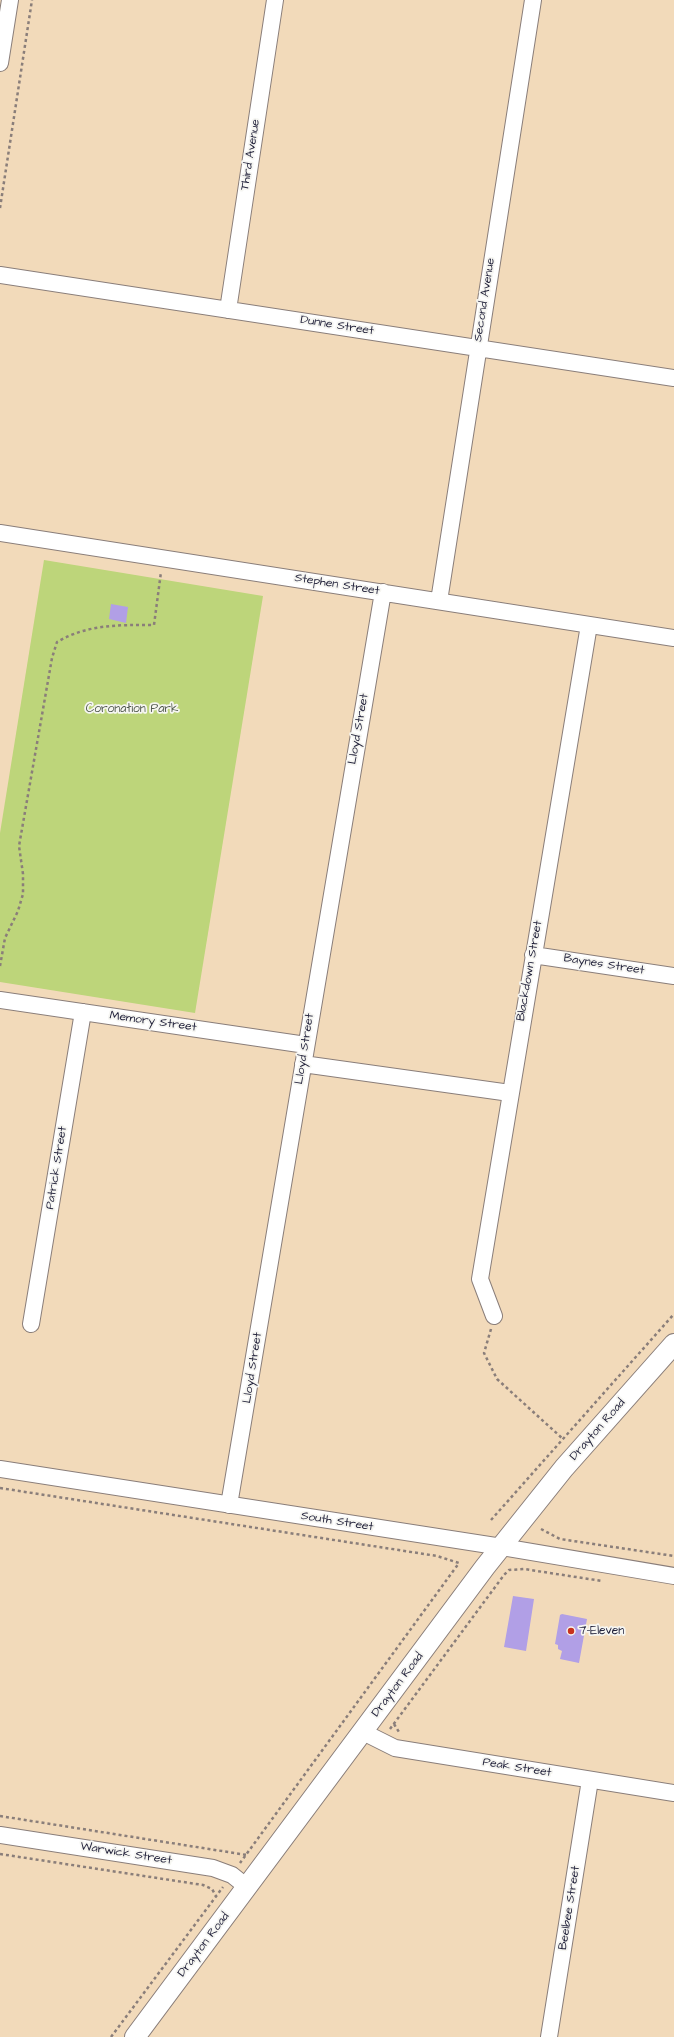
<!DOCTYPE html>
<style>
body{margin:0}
canvas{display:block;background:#f2daba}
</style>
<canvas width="674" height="2037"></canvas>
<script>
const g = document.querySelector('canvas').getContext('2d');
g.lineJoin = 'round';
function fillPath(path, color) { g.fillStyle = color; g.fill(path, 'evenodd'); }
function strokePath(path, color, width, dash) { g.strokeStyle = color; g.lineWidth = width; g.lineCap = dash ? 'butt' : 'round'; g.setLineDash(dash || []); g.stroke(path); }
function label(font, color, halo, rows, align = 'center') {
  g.font = font + ' "Architects Daughter",sans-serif'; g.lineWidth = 3.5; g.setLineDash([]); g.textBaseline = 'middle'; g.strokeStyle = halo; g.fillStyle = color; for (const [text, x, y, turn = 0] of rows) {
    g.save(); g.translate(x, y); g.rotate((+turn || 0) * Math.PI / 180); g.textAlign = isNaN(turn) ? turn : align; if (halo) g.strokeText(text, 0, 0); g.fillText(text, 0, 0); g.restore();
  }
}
const green = new Path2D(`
 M44 560 263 596 195 1013 0 982V833Z`);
const building = new Path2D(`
 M111 604 128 607 126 623 109 619Z
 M513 1596 534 1599 526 1651 504 1647Z
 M562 1614 587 1619 579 1663 560 1659 562 1651 558 1649V1645L555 1644 560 1615Z`);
const path = new Path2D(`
 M0 208 32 0
 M0 966 5 938 18 911 23 894V874L19 846 52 658 57 642C88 624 119 625 154 625L161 572
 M491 1329 484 1353 497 1379 563 1439
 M0 1488 437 1556 459 1563 240 1863
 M491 1520 674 1314
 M541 1529 560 1539 674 1556
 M394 1724 399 1732
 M390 1729 504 1575 509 1570 524 1569 602 1581
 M0 1816 247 1855
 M0 1854 203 1885 212 1889 216 1896
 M111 2037 223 1887`);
const minor = new Path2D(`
 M0 63 10 0
 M0 275 674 378
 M228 310 275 0
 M0 533 674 638
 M439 601 533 0
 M533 955 674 976
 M0 1000 306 1045
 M303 1064 510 1093
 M494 1316 480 1279 589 625
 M31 1324 83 1012
 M0 1469 502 1547 674 1576
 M229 1505 383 592
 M363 1732 395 1748 674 1793
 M0 1835 213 1868 232 1875 247 1887
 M549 2037 590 1780`);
const major = new Path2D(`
 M135 2037 485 1567 564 1468 674 1344`);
const markers = [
 [571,1631,4,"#c8321e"]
];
const streetNames = [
 ["Third Avenue",251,155,-81],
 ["Second Avenue",485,300,-81],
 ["Dunne Street",337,326,9],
 ["Stephen Street",337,585,9],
 ["Lloyd Street",359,729,-80],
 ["Baynes Street",604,965,9],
 ["Blackdown Street",530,971,-80],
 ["Memory Street",153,1022,8],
 ["Lloyd Street",305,1049,-81],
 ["Patrick Street",57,1168,-81],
 ["Lloyd Street",253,1368,-81],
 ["Drayton Road",598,1430,-49],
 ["South Street",337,1522,9],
 ["Drayton Road",398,1685,-53],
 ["Peak Street",517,1768,9],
 ["Warwick Street",126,1854,9],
 ["Beelbee Street",570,1908,-81],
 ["Drayton Road",204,1945,-53]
];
const parkNames = [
 ["Coronation Park",132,709]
];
const poiNames = [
 ["7-Eleven",579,1631]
];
fillPath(green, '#bdd57a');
fillPath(building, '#b19fe6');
strokePath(minor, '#8a7e7a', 18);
strokePath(major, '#8a7e7a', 22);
strokePath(path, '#8a7e7a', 2.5, [3, 3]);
strokePath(minor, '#fff', 16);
strokePath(major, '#fff', 20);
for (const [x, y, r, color] of markers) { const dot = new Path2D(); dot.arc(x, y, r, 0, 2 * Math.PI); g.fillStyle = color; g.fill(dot); strokePath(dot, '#f6f6f2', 1.5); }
label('12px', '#22223b', '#f6f6f2', streetNames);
label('12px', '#50584e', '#f6f6f2', parkNames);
label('12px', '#22223b', '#f6f6f2', poiNames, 'left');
</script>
